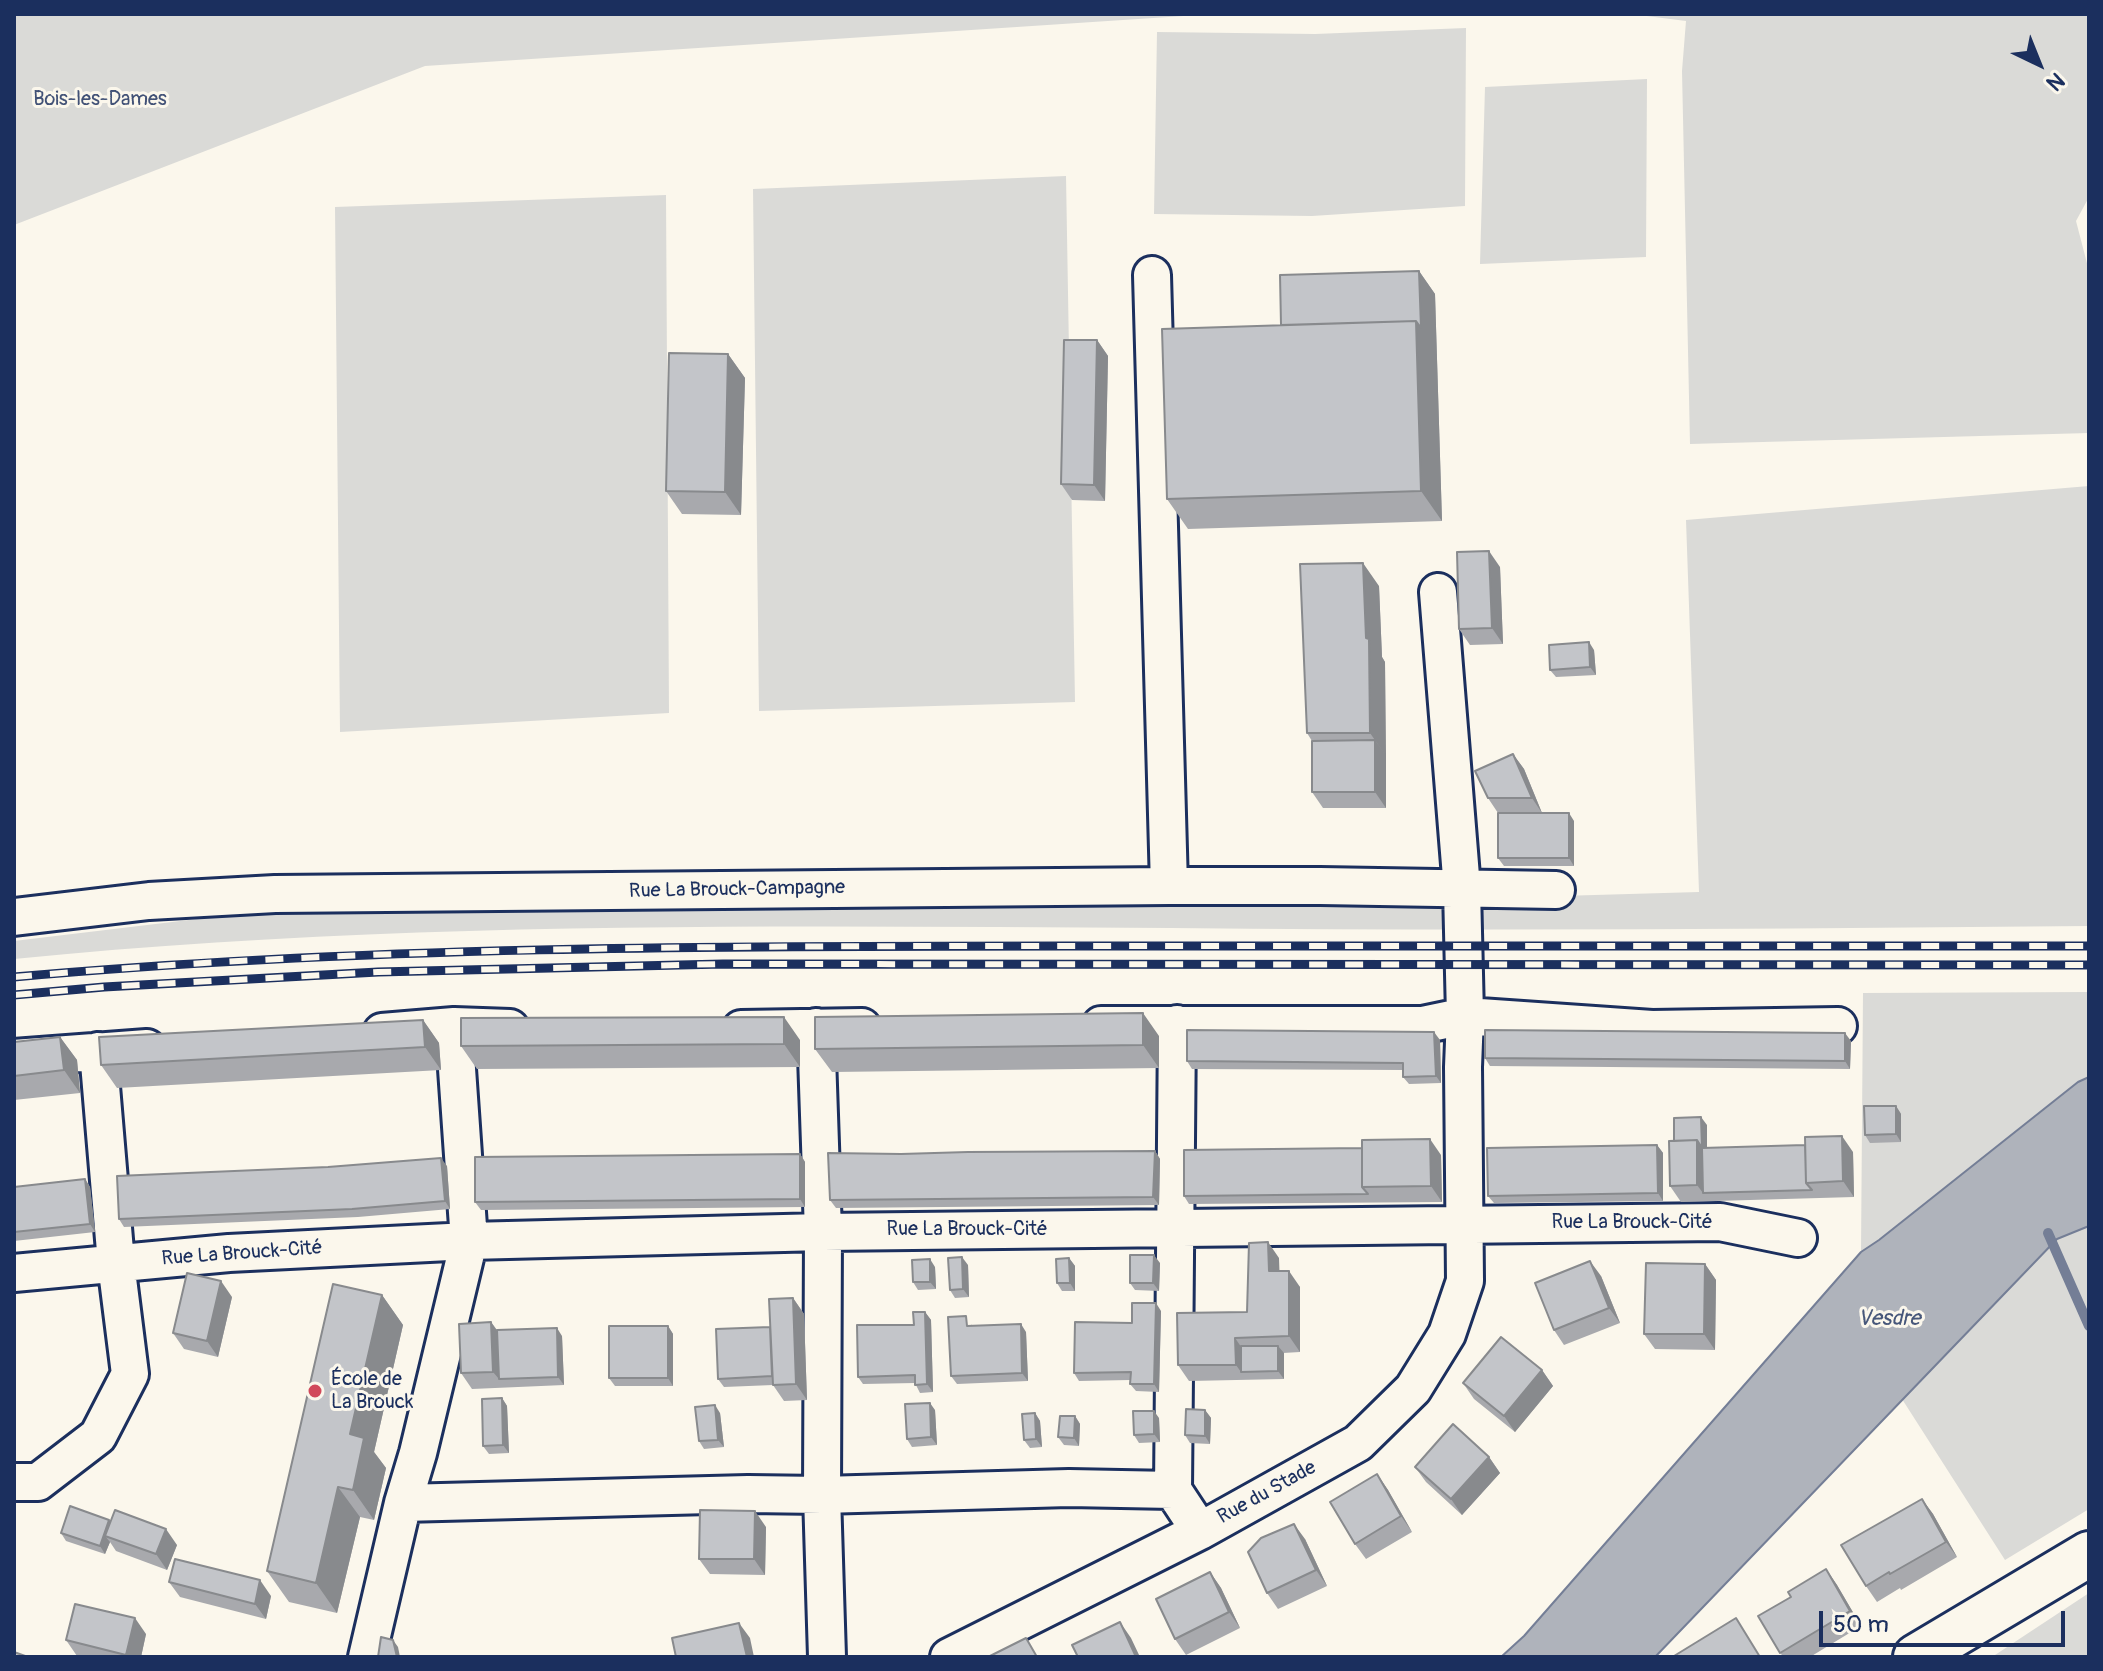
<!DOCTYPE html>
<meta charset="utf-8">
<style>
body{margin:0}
#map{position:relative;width:2103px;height:1671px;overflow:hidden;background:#fbf7ec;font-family:Pangolin,sans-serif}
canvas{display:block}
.frame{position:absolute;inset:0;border:16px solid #1b2f5e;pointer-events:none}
.north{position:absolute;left:1999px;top:24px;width:80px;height:80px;-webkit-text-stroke:6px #fbf7ec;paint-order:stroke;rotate:137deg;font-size:22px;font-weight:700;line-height:32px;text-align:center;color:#1b2f5e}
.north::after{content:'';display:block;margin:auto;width:28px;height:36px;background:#1b2f5e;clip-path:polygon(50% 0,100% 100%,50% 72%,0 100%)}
.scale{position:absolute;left:1819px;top:1611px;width:246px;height:36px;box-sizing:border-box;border:4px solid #1b2f5e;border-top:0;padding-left:10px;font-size:24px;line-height:28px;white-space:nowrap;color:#1b2f5e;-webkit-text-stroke:6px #fbf7ec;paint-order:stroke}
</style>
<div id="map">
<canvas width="2103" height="1671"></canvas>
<div class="frame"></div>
<div class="north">N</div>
<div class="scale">50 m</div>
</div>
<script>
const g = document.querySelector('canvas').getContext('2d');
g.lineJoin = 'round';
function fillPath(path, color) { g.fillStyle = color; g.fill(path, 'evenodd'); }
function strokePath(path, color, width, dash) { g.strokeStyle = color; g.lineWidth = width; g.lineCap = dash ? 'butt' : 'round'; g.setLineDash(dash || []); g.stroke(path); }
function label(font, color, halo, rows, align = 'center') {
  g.font = font + ' Pangolin,sans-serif'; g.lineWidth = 6; g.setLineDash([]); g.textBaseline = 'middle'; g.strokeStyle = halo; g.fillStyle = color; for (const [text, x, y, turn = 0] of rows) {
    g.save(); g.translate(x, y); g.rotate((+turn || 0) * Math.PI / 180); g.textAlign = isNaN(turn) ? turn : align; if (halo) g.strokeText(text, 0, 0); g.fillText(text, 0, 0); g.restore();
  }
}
const green = new Path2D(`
 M14 14H1214L425 66 14 225Z
 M1631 14H2089V197L2076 221 2089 271V433L1690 444 1682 71 1686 21Z
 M1466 28 1465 206 1312 216 1154 214 1157 32 1315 34Z
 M1647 79 1646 257 1480 264 1485 87Z
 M1066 176 1075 702 759 711 753 189Z
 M666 195 669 713 340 732 335 207Z
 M2089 486V926C1783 929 1477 931 1171 928 785 926 398 920 14 959V941L272 910 1490 898 1699 892 1686 520Z
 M2089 992V1077L2078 1082 1879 1240 1861 1252 1863 993Z
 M2089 1226V1509L2005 1560 1902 1399 2057 1239Z
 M2089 1593V1657H1992Z`);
const water = new Path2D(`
 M2089 1077V1226L2057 1239 1655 1657H1501L1524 1636 1861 1252 1879 1240 2078 1082Z`);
const stream = new Path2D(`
 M2048 1233 2089 1326`);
const minor = new Path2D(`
 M1152 275 1169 886
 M14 917 149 901 275 894 1169 886H1320L1556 890
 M1101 1025H1422L1465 1016 1652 1029 1838 1026
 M816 1027 823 1232 822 1495 827 1657
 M741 1029 862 1027
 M382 1032 454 1026 510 1028
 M14 1058 147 1048
 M14 1273 229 1253 469 1241 823 1232 1720 1222 1798 1238
 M14 1482H38L98 1436 130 1374 116 1263 98 1051
 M1173 1490 1177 1024
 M403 1503 748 1494 822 1495 1069 1488 1173 1490 1200 1531
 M367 1657 403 1503 418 1453 469 1241 454 1026
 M949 1657 1200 1531 1358 1443 1413 1389 1447 1334 1465 1281 1463 1067 1465 1016 1462 889 1438 592`);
const major = new Path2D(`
 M1916 1657 2089 1554`);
const rail = new Path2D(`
 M14 977C364 946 715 946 1067 946 1407 946 1748 946 2089 946
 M14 995 104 987 378 972 723 964 2089 965`);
const wall = new Path2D(`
 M1419 271 1435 294 1442 521 1188 529 1167 499 1281 325Z
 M1097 340 1108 356 1105 501 1072 500 1061 484Z
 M728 354 745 378 741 515 682 514 666 491Z
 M1500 567 1503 644 1470 645 1459 629Z
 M1379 586 1382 657 1385 662 1386 808H1323L1312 792V741L1307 733Z
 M1594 650 1596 675 1556 677 1550 670Z
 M1513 754 1524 769 1542 813 1574 821V866H1504L1498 858V813L1488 798Z
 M423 1020 439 1043 441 1070 117 1088 101 1065Z
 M1159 1036V1068L832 1072 815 1049Z
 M60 1037 77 1060 80 1093 14 1100V1042Z
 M800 1040V1067L477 1069 461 1046Z
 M1440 1040 1441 1083 1409 1084 1403 1077V1070L1192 1069 1187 1061Z
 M1851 1041 1850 1069 1490 1066 1485 1058Z
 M1896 1106 1901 1114V1142L1870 1143 1865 1135Z
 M1707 1125V1148L1853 1152 1854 1197 1681 1202 1670 1186 1674 1141Z
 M1657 1145 1663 1153V1201L1494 1203 1488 1196Z
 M1155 1151 1160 1159 1159 1205 836 1208 830 1200Z
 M800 1154 805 1162V1207L481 1210 475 1202Z
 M1441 1155 1442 1202 1189 1204 1184 1196Z
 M447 1166 450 1209 358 1217 124 1227 119 1219Z
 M85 1179 90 1187 95 1232 14 1241V1187Z
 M1069 1258 1075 1266V1291H1062L1057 1283Z
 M1279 1258V1271L1300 1287V1352L1283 1353 1284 1379 1189 1381 1178 1365 1247 1312Z
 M1160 1263 1159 1291 1135 1290 1130 1283Z
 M1705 1264 1716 1280 1715 1350 1655 1349 1644 1334Z
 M968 1265 969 1297 955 1298 950 1290Z
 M935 1267 936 1289 918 1290 913 1282Z
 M1601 1276 1620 1323 1564 1345 1554 1330Z
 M382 1295 403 1325 374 1452 386 1468 374 1520 360 1517 337 1613 289 1602 267 1571Z
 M232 1297 218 1357 184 1349 173 1333Z
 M793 1298 804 1314 807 1400 784 1401 773 1385 724 1387 718 1379 770 1327Z
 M1161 1311 1159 1392 1136 1391 1130 1384V1380L1079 1381 1074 1373 1132 1323Z
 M925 1312 931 1320 933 1392 920 1393 915 1383 863 1384 858 1377 914 1325Z
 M491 1322 497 1330 562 1336 564 1385 472 1389 461 1373Z
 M972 1324V1325L1026 1332 1028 1381 957 1384 951 1376Z
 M668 1326 673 1334V1386H615L609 1378Z
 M1542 1370 1553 1386 1515 1432 1474 1399 1463 1383Z
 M502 1398 507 1406 509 1453 489 1454 483 1446Z
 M935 1410 937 1445 912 1447 907 1439Z
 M1205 1410 1211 1418 1210 1444 1190 1443 1185 1435Z
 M720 1413 724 1447 704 1449 699 1441Z
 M1035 1413 1040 1421 1042 1447 1030 1448 1024 1440Z
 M1075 1416 1080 1424 1079 1446 1064 1445 1058 1437Z
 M1159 1418 1160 1442 1139 1443 1134 1435Z
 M1489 1457 1500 1473 1462 1515 1426 1482 1415 1467Z
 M1377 1474 1388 1490 1412 1532 1366 1559 1355 1544Z
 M1922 1499 1933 1514 1957 1557 1901 1590 1900 1588 1877 1602 1866 1586Z
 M109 1520 110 1522 177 1545 167 1570 116 1551 110 1542 105 1554 66 1541 61 1533Z
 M766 1527 765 1575 710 1574 699 1559Z
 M1305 1539 1327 1586 1278 1609 1267 1593Z
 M1826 1569 1837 1585 1861 1626 1810 1657H1783L1758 1616 1791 1597Z
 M1210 1572 1221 1588 1240 1628 1186 1655 1175 1639Z
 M169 1582 271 1596 266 1619 180 1597Z
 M146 1634 141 1657H81L77 1656 66 1640Z`);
const shadedWall = new Path2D(`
 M1419 271 1435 294 1442 521 1421 491 1416 321Z
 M1097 340 1108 356 1105 501 1094 485Z
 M728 354 745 378 741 515 725 492Z
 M1489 551 1500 567 1503 644 1492 628Z
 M1363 563 1379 586 1382 657 1385 662 1386 756 1370 733Z
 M1589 642 1594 650 1596 675 1590 667Z
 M1375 740 1386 756V808L1375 792Z
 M1513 754 1524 769 1542 813 1532 798Z
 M1569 813 1574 821V866L1569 858Z
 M1143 1013 1159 1036V1068L1143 1045Z
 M784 1017 800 1040V1067L784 1044Z
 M423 1020 439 1043 441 1070 425 1047Z
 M1434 1032 1440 1040 1441 1083 1436 1076Z
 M1845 1033 1851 1041 1850 1069 1845 1061Z
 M60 1037 77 1060 80 1093 64 1070Z
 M1896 1106 1901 1114V1142L1896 1134Z
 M1701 1117 1707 1125V1156L1703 1193 1697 1185V1140Z
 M1842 1136 1853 1152 1854 1197 1843 1181Z
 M1430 1139 1441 1155 1442 1202 1431 1186Z
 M1657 1145 1663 1153V1201L1658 1193Z
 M1155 1151 1160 1159 1159 1205 1153 1197Z
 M800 1154 805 1162V1207L800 1199Z
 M441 1158 447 1166 450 1209 445 1201Z
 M85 1179 90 1187 95 1232 90 1224Z
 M1268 1242 1279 1258 1280 1287 1269 1271Z
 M1154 1255 1160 1263 1159 1291 1153 1283Z
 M962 1257 968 1265 969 1297 963 1289Z
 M1069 1258 1075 1266V1291L1070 1283Z
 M930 1259 935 1267 936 1289 930 1282Z
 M1590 1261 1601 1276 1620 1323 1609 1308Z
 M1705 1264 1716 1280 1715 1350 1704 1334Z
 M1289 1271 1300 1287V1352L1289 1336Z
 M221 1281 232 1297 218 1357 207 1341Z
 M382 1295 403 1325 374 1452 386 1468 374 1520 353 1490 350 1434Z
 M793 1298 804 1314 807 1400 796 1384Z
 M1156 1303 1161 1311 1159 1392 1154 1384Z
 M925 1312 931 1320 933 1392 927 1384Z
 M491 1322 502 1338 499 1379 493 1372Z
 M1021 1324 1026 1332 1028 1381 1022 1373Z
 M668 1326 673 1334V1386L668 1378Z
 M557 1328 562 1336 564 1385 558 1377Z
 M1235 1338 1246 1354 1241 1372 1236 1365Z
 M1278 1346 1284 1353V1379L1278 1371Z
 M1542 1370 1553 1386 1515 1432 1504 1416Z
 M502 1398 507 1406 509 1453 503 1445Z
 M930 1403 935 1410 937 1445 931 1437Z
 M715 1405 720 1413 724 1447 718 1440Z
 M1205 1410 1211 1418 1210 1444 1205 1436Z
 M1154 1411 1159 1418 1160 1442 1154 1434Z
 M1035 1413 1040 1421 1042 1447 1036 1439Z
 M1075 1416 1080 1424 1079 1446 1074 1438Z
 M1489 1457 1500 1473 1462 1515 1451 1499Z
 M1377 1474 1388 1490 1412 1532 1401 1516Z
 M338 1487 360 1517 337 1613 316 1583Z
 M1922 1499 1933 1514 1957 1557 1946 1542Z
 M755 1511 766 1527 765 1575 754 1559Z
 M109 1520 114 1528 105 1536 110 1542 105 1554 100 1546Z
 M1294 1524 1305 1539 1327 1586 1316 1570Z
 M166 1529 177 1545 167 1570 156 1554Z
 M1826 1569 1837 1585 1861 1626 1850 1611Z
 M1210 1572 1221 1588 1240 1628 1229 1612Z
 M260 1580 271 1596 266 1619 255 1604Z
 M135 1618 146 1634 141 1657H128L126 1655Z
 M1120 1622 1131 1638 1140 1657H1136Z
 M739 1623 750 1638 754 1657H747Z
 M393 1640 398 1647 400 1657H397Z`);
const building = new Path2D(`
 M1419 271 1421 328 1416 321 1281 325 1280 275Z
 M1416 321 1421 491 1167 499 1162 329Z
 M1064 340H1097L1094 485 1061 484Z
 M669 353 728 354 725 492 666 491Z
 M1489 551 1492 628 1459 629 1457 552Z
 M1363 563 1366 638 1369 639 1370 733H1307L1300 564Z
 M1589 642 1590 667 1550 670 1549 645Z
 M1375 740V792H1312V741Z
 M1513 754 1532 798H1488L1475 771Z
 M1498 813H1569V858H1498Z
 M1143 1013V1045L815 1049V1017Z
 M784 1017V1044L461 1046V1018Z
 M423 1020 425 1047 101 1065 99 1037Z
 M1187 1030 1434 1032 1436 1076 1403 1077V1063L1187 1061Z
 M1485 1030 1845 1033V1061L1485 1058Z
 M60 1037 64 1070 14 1076V1042Z
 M1864 1106H1896V1134L1865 1135Z
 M1701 1117 1702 1148 1697 1140 1674 1141V1118Z
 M1842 1136 1843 1181 1806 1183 1805 1137Z
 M1430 1139 1431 1186 1362 1187V1140Z
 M1697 1140V1185L1670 1186 1669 1141Z
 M1657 1145 1658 1193 1488 1196 1487 1148Z
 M1805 1145 1806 1183 1812 1190 1703 1193 1702 1148Z
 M1362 1148V1187L1368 1194 1184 1196V1150Z
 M1155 1151 1153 1197 830 1200 828 1153 901 1154 968 1152Z
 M800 1154V1199L475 1202V1157Z
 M441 1158 445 1201 352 1209 119 1219 117 1176 328 1167Z
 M85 1179 90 1224 14 1232V1187Z
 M1268 1242 1269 1271H1289V1336L1235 1338 1236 1365H1178L1177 1313 1247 1312 1249 1243Z
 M1130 1255H1154L1153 1283H1130Z
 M962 1257 963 1289 950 1290 948 1258Z
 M1069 1258 1070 1283H1057L1056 1259Z
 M930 1259V1282H913L912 1260Z
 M1590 1261 1609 1308 1554 1330 1535 1283Z
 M1646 1263 1705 1264 1704 1334H1644Z
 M187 1273 221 1281 207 1341 173 1333Z
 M333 1284 382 1295 350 1434 364 1438 353 1490 338 1487 316 1583 267 1571Z
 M793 1298 796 1384 773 1385 769 1299Z
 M1132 1303H1156L1154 1384H1130L1131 1372 1074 1373 1075 1322 1132 1323Z
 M913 1312H925L927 1384 915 1385V1375L858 1377 857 1325H914Z
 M966 1316 967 1326 1021 1324 1022 1373 951 1376 948 1317Z
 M491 1322 493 1372 461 1373 459 1324Z
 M609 1326H668V1378H609Z
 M770 1327 772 1376 718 1379 716 1329Z
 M557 1328 558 1377 499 1379 497 1330Z
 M1501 1337 1542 1370 1504 1416 1463 1383Z
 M1241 1346H1278V1371L1241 1372Z
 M502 1398 503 1445 483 1446 482 1399Z
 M930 1403 931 1437 907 1439 905 1404Z
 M715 1405 718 1440 699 1441 695 1407Z
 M1186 1409 1205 1410V1436L1185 1435Z
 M1133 1411H1154V1434L1134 1435Z
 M1035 1413 1036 1439 1024 1440 1022 1414Z
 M1060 1416H1075L1074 1438 1058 1437Z
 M1453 1424 1489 1457 1451 1499 1415 1467Z
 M1377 1474 1401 1516 1355 1544 1330 1502Z
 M1922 1499 1946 1542 1890 1574 1889 1572 1866 1586 1841 1545Z
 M70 1506 109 1520 100 1546 61 1533Z
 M115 1510 166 1529 156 1554 105 1536Z
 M700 1510 755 1511 754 1559H699Z
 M1294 1524 1316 1570 1267 1593 1248 1552 1261 1538Z
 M175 1559 260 1580 255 1604 169 1582Z
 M1826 1569 1850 1611 1780 1653 1758 1616 1791 1597 1788 1592Z
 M1210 1572 1229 1612 1175 1639 1156 1599Z
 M75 1604 135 1618 126 1655 66 1640Z
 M1736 1618 1760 1657H1674V1656Z
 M1120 1622 1136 1657H1078L1072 1645Z
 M739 1623 747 1657H676L672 1638Z
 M381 1637 393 1640 397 1657H378Z
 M1026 1638 1037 1657H988Z
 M14 1652 28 1657H14Z`);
const markers = [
 [315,1391,8,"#d1495b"]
];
const parkNames = [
 ["Bois-les-Dames",100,100]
];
const streetNames = [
 ["Rue La Brouck-Campagne",737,890,-1],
 ["Rue La Brouck-Cité",1632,1223],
 ["Rue La Brouck-Cité",967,1230],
 ["Rue La Brouck-Cité",242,1254,-4],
 ["Rue du Stade",1267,1493,-29]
];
const poiNames = [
 ["École de",331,1380],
 ["La Brouck",331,1403]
];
const waterNames = [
 ["Vesdre",1889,1319]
];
fillPath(green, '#dadad7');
fillPath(water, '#afb3bb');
strokePath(water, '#747e96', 2);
strokePath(stream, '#747e96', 10);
strokePath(minor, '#1b2f5e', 42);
strokePath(major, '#1b2f5e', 50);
strokePath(minor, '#fbf7ec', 36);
strokePath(major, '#fbf7ec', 44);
strokePath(rail, '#1b2f5e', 9);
strokePath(rail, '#fbf7ec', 6, [18]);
fillPath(wall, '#a8a9ad');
fillPath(shadedWall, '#888a8d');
fillPath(building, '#c3c5c9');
strokePath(building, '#888a8d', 2);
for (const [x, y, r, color] of markers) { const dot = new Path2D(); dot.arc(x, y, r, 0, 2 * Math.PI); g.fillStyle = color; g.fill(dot); strokePath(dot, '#fbf7ec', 3); }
label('20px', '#415176', '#fbf7ec', parkNames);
label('20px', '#1b2f5e', '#fbf7ec', streetNames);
label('20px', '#1b2f5e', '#fbf7ec', poiNames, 'left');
label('italic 22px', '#47577a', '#fbf7ec', waterNames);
</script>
